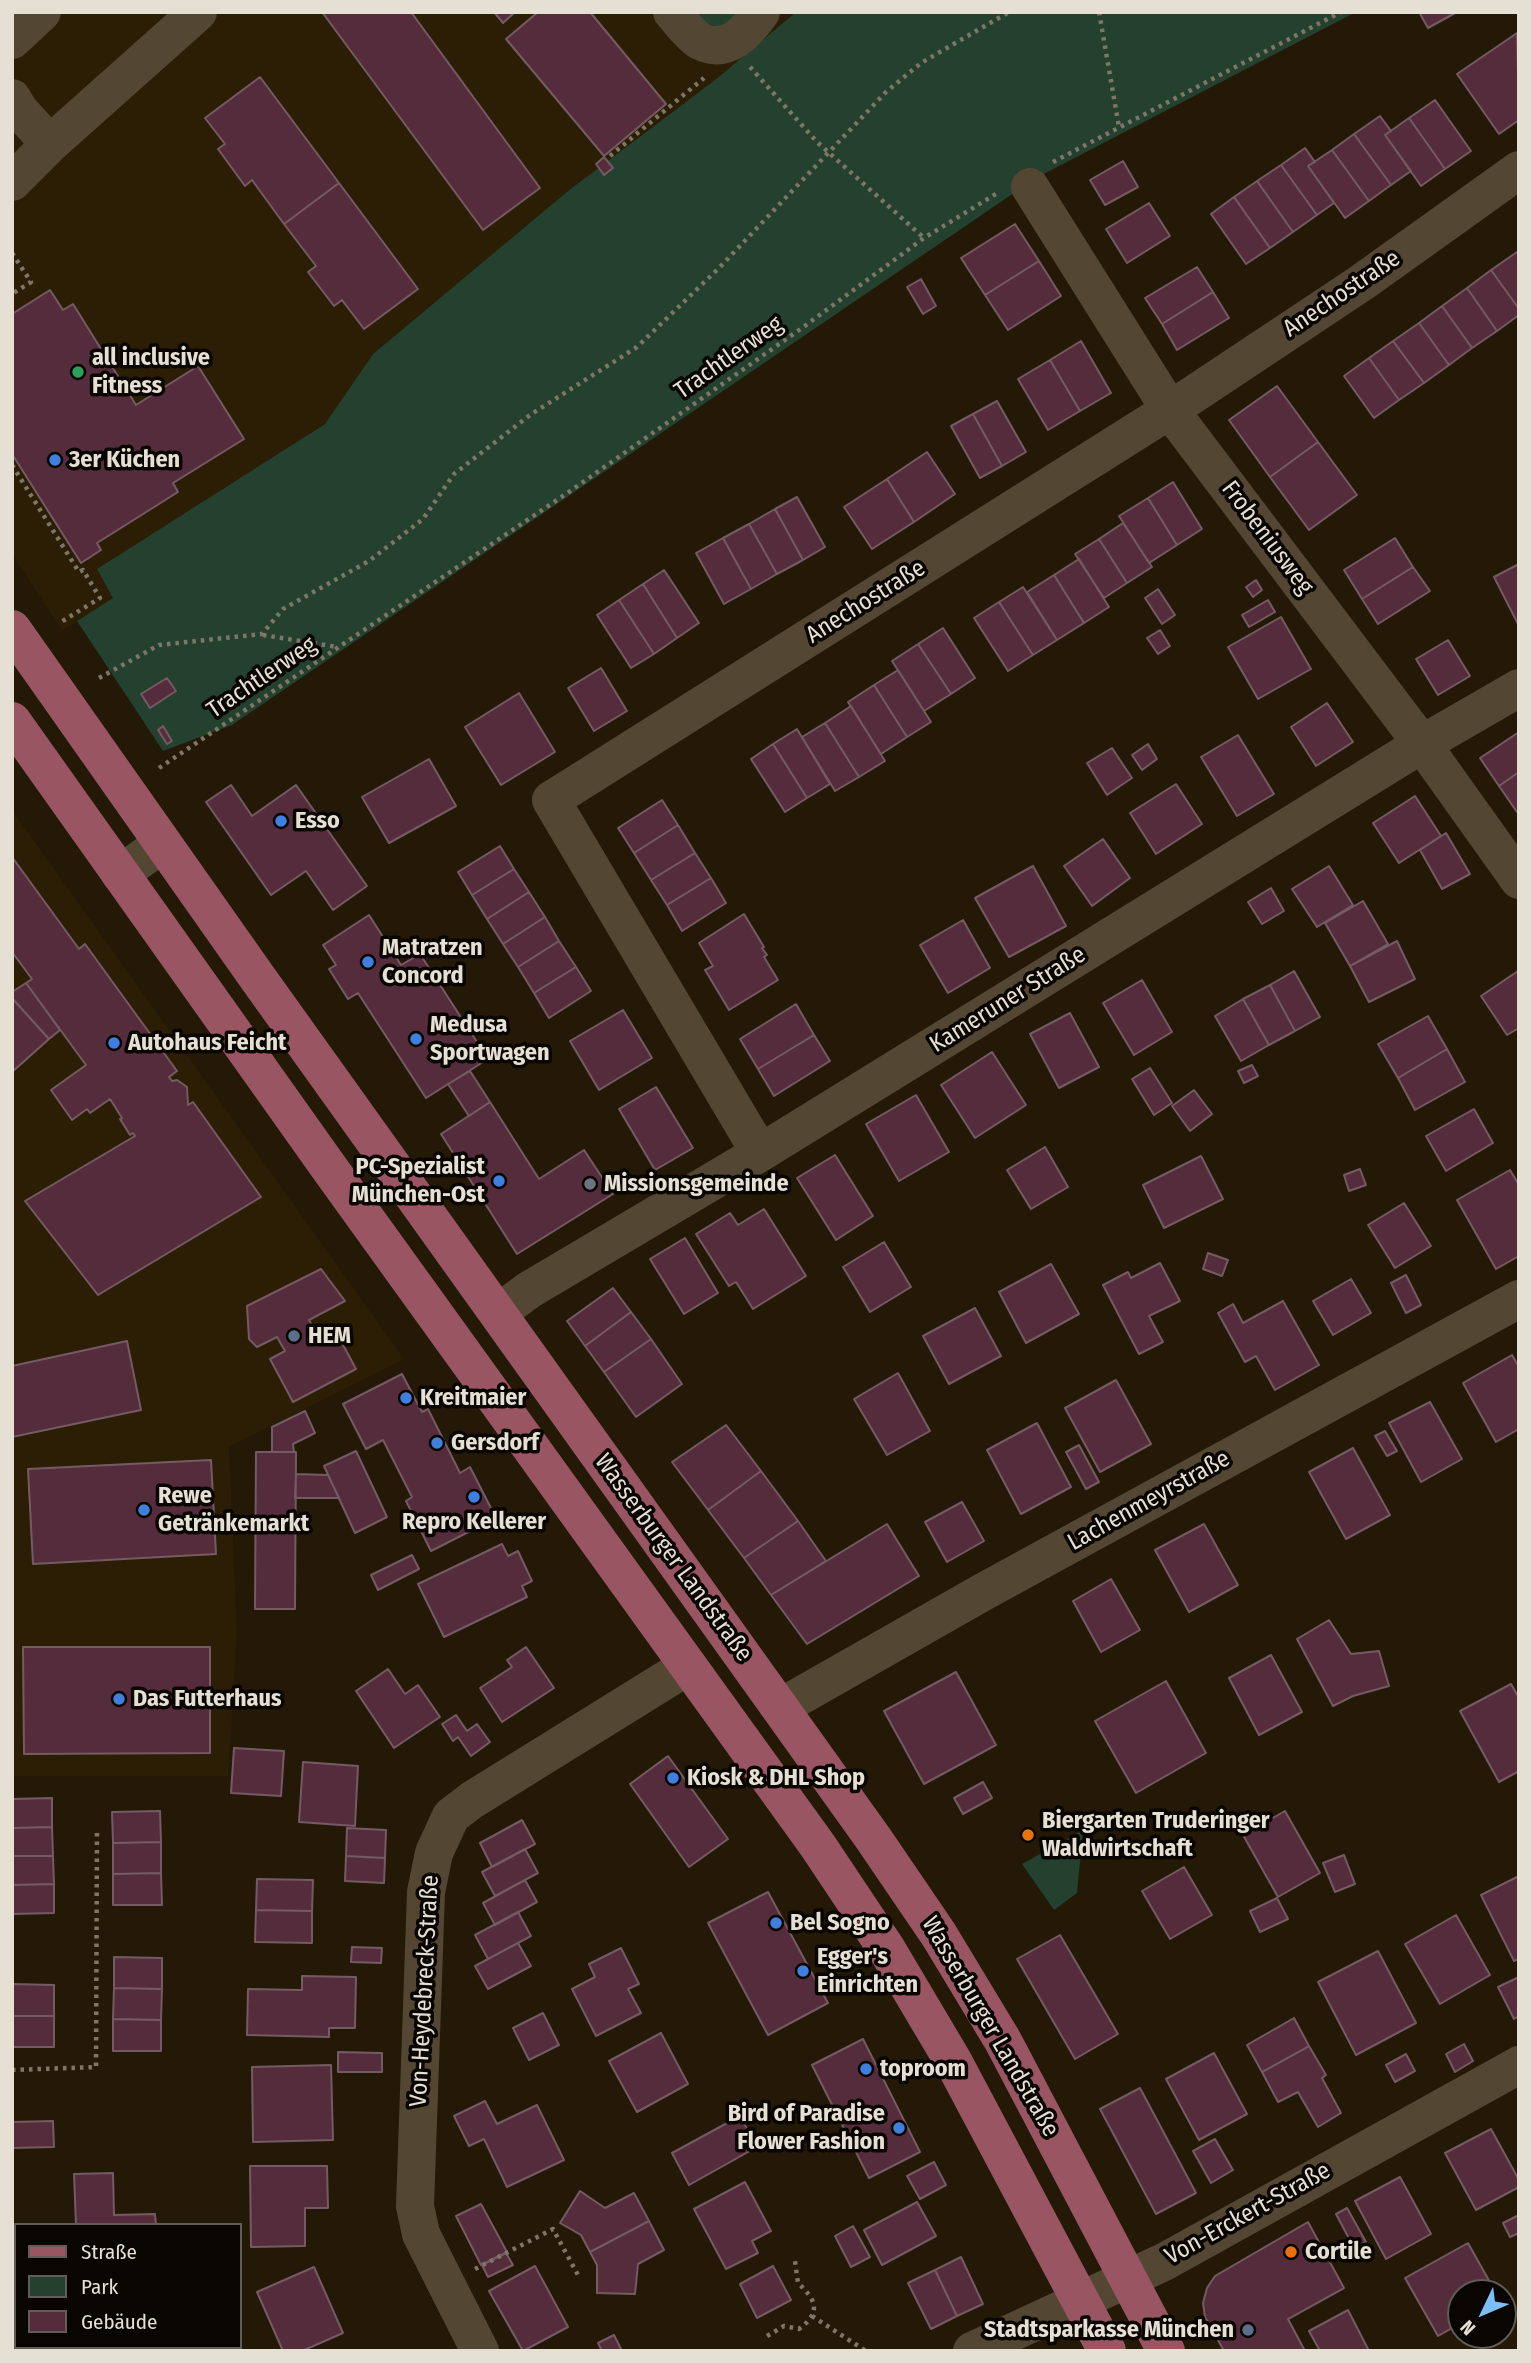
<!DOCTYPE html>
<meta charset="utf-8">
<style>
body{margin:0}
#map{position:relative;width:1531px;height:2363px;overflow:hidden;background:#231906;font-family:"Fira Sans Condensed",sans-serif}
canvas{display:block}
.frame{position:absolute;inset:0;border:14px solid #e6dfd3;pointer-events:none}
.legend{position:absolute;left:14px;top:2223px;width:228px;height:126px;box-sizing:border-box;background:#090501;border:2px solid #615c55;margin:0;padding:9px 12px;list-style:none;font-size:21px;color:#e6dfd3}
.legend li{display:flex;align-items:center;gap:14px;height:35px}
.legend b{width:35px;border:2px solid #615c55}
.north{position:absolute;left:1447px;top:2279px;width:70px;height:70px;box-sizing:border-box;background:#090501;border:2px solid #615c55;border-radius:50%;rotate:226deg;font-size:19px;font-weight:700;line-height:28px;text-align:center;color:#e6dfd3}
.north::after{content:'';display:block;margin:auto;width:24px;height:32px;background:#7bbef8;clip-path:polygon(50% 0,100% 100%,50% 72%,0 100%)}
</style>
<div id="map">
<canvas width="1531" height="2363"></canvas>
<div class="frame"></div>
<ul class="legend">
<li><b style="height:9px;background:#9a5562"></b>Straße</li>
<li><b style="height:19px;background:#24402e"></b>Park</li>
<li><b style="height:19px;background:#552c3b"></b>Gebäude</li>
</ul>
<div class="north">N</div>
</div>
<script>
const g = document.querySelector('canvas').getContext('2d');
g.lineJoin = 'round';
function fillPath(path, color) { g.fillStyle = color; g.fill(path, 'evenodd'); }
function strokePath(path, color, width, dash) { g.strokeStyle = color; g.lineWidth = width; g.lineCap = dash ? 'butt' : 'round'; g.setLineDash(dash || []); g.stroke(path); }
function label(font, color, halo, rows, align = 'center') {
  g.font = font + ' "Fira Sans Condensed",sans-serif'; g.lineWidth = 7; g.setLineDash([]); g.textBaseline = 'middle'; g.strokeStyle = halo; g.fillStyle = color; for (const [text, x, y, turn = 0] of rows) {
    g.save(); g.translate(x, y); g.rotate((+turn || 0) * Math.PI / 180); g.textAlign = isNaN(turn) ? turn : align; if (halo) g.strokeText(text, 0, 0); g.fillText(text, 0, 0); g.restore();
  }
}
const built = new Path2D(`
 M12 12H796L715 80 568 191 373 354 325 424 97 569 114 598 62 630 12 554Z
 M12 810 404 1359 229 1447 237 1633 228 1776H12Z`);
const green = new Path2D(`
 M694 12H741L735 21 717 27 706 23Z
 M796 12H1356L1036 178 232 725 163 751 77 621 113 598 97 569 325 424 373 354 568 191 715 80Z
 M1083 1830 1077 1893 1054 1910 1022 1864Z`);
const building = new Path2D(`
 M322 12H411L540 188 483 230Z
 M494 12H515L503 23Z
 M538 12H590L666 104 604 156 506 39Z
 M1419 12H1457L1428 28Z
 M1517 33 1519 120 1499 134 1457 74Z
 M260 77 339 183 284 224 252 180 245 186 218 149 225 144 205 118Z
 M1435 100 1471 151 1445 169 1409 118Z
 M1380 116 1391 131 1385 135 1411 171 1391 185 1354 134Z
 M1409 118 1445 169 1421 186 1385 135Z
 M1354 134 1391 185 1369 201 1332 150Z
 M1305 148 1315 162 1308 166 1334 203 1317 215 1281 165Z
 M1332 150 1369 201 1345 218 1308 166Z
 M604 157 613 168 604 175 596 164Z
 M1123 161 1138 187 1105 205 1090 180Z
 M1281 165 1317 215 1293 232 1257 181Z
 M1257 181 1293 232 1270 248 1234 197Z
 M339 183 418 289 364 329 342 300 334 306 308 272 316 266 284 224Z
 M1234 197 1270 248 1246 264 1211 214Z
 M1149 203 1170 236 1127 263 1106 229Z
 M1015 224 1039 261 985 295 961 258Z
 M1517 252 1519 254V309L1491 270Z
 M1039 261 1061 296 1008 330 985 295Z
 M1197 267 1213 292 1162 324 1145 298Z
 M1491 270 1519 309V315L1497 331 1467 288Z
 M921 279 936 306 923 314 907 287Z
 M1467 288 1497 331 1472 348 1442 306Z
 M50 290 63 310 73 304 136 405 198 366 244 439 173 483 178 492 97 543 101 550 81 563 12 454V314Z
 M1213 292 1229 318 1177 350 1162 324Z
 M1442 306 1472 348 1449 365 1419 323Z
 M1419 323 1449 365 1424 383 1393 341Z
 M1081 341 1111 393 1080 411 1050 360Z
 M1393 341 1424 383 1399 400 1369 358Z
 M1369 358 1399 400 1374 418 1344 376Z
 M1050 360 1080 411 1048 430 1018 379Z
 M1277 386 1318 442 1270 477 1229 420Z
 M997 401 1026 452 1002 466 973 414Z
 M973 414 1002 466 980 478 951 426Z
 M1318 442 1357 495 1309 530 1270 477Z
 M927 452 955 494 914 522 887 479Z
 M887 479 914 522 872 549 844 507Z
 M1173 482 1202 529 1177 545 1148 498Z
 M797 497 825 547 803 560 775 509Z
 M1148 498 1177 545 1149 563 1119 516Z
 M775 509 803 560 777 574 749 524Z
 M1123 523 1152 567 1127 583 1099 539Z
 M749 524 777 574 751 589 723 538Z
 M723 538 751 589 724 604 696 553Z
 M1395 538 1413 567 1362 599 1344 570Z
 M1099 539 1127 583 1104 598 1075 554Z
 M1079 559 1109 607 1084 623 1054 575Z
 M1519 564V626L1494 577Z
 M1413 567 1430 591 1378 624 1362 599Z
 M664 570 699 623 677 638 643 584Z
 M1054 575 1084 623 1057 640 1027 592Z
 M1256 580 1262 590 1253 597 1246 587Z
 M643 584 677 638 654 654 619 600Z
 M1023 587 1057 640 1033 655 999 602Z
 M1158 589 1175 615 1162 624 1145 598Z
 M619 600 654 654 631 668 597 615Z
 M1268 600 1275 612 1249 627 1242 615Z
 M999 602 1033 655 1008 671 974 618Z
 M1281 617 1311 669 1258 699 1228 647Z
 M943 628 975 678 951 694 918 644Z
 M1160 630 1170 646 1158 654 1147 638Z
 M1448 640 1470 676 1438 695 1416 659Z
 M918 644 951 694 924 711 892 661Z
 M601 668 627 711 594 731 568 688Z
 M898 670 931 722 907 737 874 685Z
 M167 678 176 691 150 708 141 694Z
 M874 685 907 737 881 754 848 702Z
 M519 693 555 752 501 785 465 727Z
 M1327 703 1353 742 1316 766 1291 727Z
 M851 706 885 761 859 777 825 723Z
 M825 723 859 777 835 791 802 737Z
 M163 726 172 741 167 744 158 730Z
 M797 729 830 784 807 798 773 744Z
 M1519 732V772L1499 786 1480 758Z
 M1238 735 1274 794 1237 816 1201 757Z
 M773 744 807 798 785 812 751 759Z
 M1148 744 1157 759 1142 770 1132 755Z
 M1112 748 1132 778 1107 795 1087 763Z
 M429 759 456 806 389 843 362 797Z
 M1519 772V811L1517 812 1499 786Z
 M1176 784 1202 824 1156 854 1130 813Z
 M231 785 252 816 296 785 367 886 333 910 306 871 271 895 206 802Z
 M1415 796 1441 836 1399 863 1373 823Z
 M662 800 678 825 634 853 618 828Z
 M678 825 695 853 651 880 634 853Z
 M1446 833 1470 874 1442 889 1420 850Z
 M1103 839 1130 878 1092 906 1064 866Z
 M500 846 514 869 472 895 458 872Z
 M695 853 711 878 667 905 651 880Z
 M12 857 79 949 85 944 177 1071 169 1077 172 1081 177 1080 187 1087 188 1105 193 1102 261 1197 98 1295 25 1201 135 1136 133 1133 130 1135 120 1119 122 1118 110 1099 90 1113 87 1109 72 1120 51 1090 86 1065 26 983 32 979 12 952Z
 M1033 866 1066 926 1009 957 975 898Z
 M1329 866 1353 905 1317 927 1292 889Z
 M514 869 529 892 487 919 472 895Z
 M711 878 726 903 682 931 667 905Z
 M1271 888 1284 911 1262 924 1248 902Z
 M529 892 545 917 503 944 487 919Z
 M1363 901 1388 944 1350 966 1325 923Z
 M744 914 764 947 762 948 767 955 764 957 778 980 729 1010 705 970 713 966 699 943Z
 M369 915 401 965 420 954 488 1059 426 1098 358 993 348 999 329 969 336 965 323 945Z
 M545 917 559 941 518 967 503 944Z
 M963 920 990 968 948 993 920 945Z
 M559 941 576 967 534 993 518 967Z
 M1397 941 1415 979 1369 1002 1350 966Z
 M576 967 591 991 549 1018 534 993Z
 M1294 971 1320 1017 1295 1031 1270 985Z
 M1518 971 1519 1028 1507 1035 1481 996Z
 M1142 980 1172 1032 1134 1055 1103 1003Z
 M26 983 60 1030 49 1039 12 998V992Z
 M1270 985 1295 1031 1269 1045 1243 999Z
 M12 998 49 1039 12 1072Z
 M1243 999 1269 1045 1241 1061 1215 1016Z
 M796 1004 814 1035 758 1069 740 1039Z
 M623 1010 652 1058 599 1090 570 1041Z
 M1070 1013 1099 1067 1059 1088 1030 1034Z
 M1428 1016 1447 1049 1398 1078 1378 1044Z
 M814 1035 830 1061 774 1096 758 1069Z
 M1447 1049 1465 1082 1415 1110 1398 1078Z
 M992 1052 1026 1105 975 1138 941 1085Z
 M1252 1065 1258 1076 1244 1083 1238 1071Z
 M1150 1068 1172 1103 1154 1115 1132 1079Z
 M470 1071 490 1102 469 1116 448 1084Z
 M656 1087 693 1148 655 1170 619 1109Z
 M1194 1090 1212 1114 1190 1131 1172 1106Z
 M916 1095 949 1152 899 1181 866 1124Z
 M490 1102 539 1179 584 1150 613 1194 517 1254 441 1134Z
 M1474 1109 1493 1143 1446 1171 1426 1136Z
 M1045 1147 1068 1187 1031 1209 1007 1170Z
 M835 1155 873 1216 836 1240 797 1178Z
 M1201 1156 1223 1199 1164 1228 1143 1185Z
 M1360 1169 1366 1185 1349 1191 1344 1175Z
 M1510 1170 1519 1185V1256L1496 1269 1457 1200Z
 M1404 1203 1431 1246 1395 1268 1368 1225Z
 M764 1209 806 1276 753 1309 736 1282 729 1286 696 1234 730 1213 738 1225Z
 M685 1238 718 1293 684 1314 650 1259Z
 M884 1242 911 1287 870 1312 843 1267Z
 M1208 1253 1228 1260 1222 1276 1203 1269Z
 M1160 1263 1180 1301 1149 1316 1163 1342 1139 1354 1103 1285 1128 1272 1131 1278Z
 M1051 1264 1079 1314 1026 1343 999 1292Z
 M321 1269 345 1301 309 1320 317 1335 333 1326 356 1369 293 1402 270 1359 285 1351 277 1337 257 1347 249 1339 247 1306Z
 M1406 1275 1421 1305 1406 1313 1391 1283Z
 M1351 1279 1371 1313 1333 1335 1313 1301Z
 M613 1288 631 1312 585 1346 567 1321Z
 M1283 1301 1319 1365 1275 1390 1256 1356 1245 1362 1218 1313 1233 1304 1243 1323Z
 M975 1308 1001 1356 949 1384 923 1336Z
 M631 1312 651 1339 604 1372 585 1346Z
 M651 1339 682 1384 636 1417 604 1372Z
 M127 1341 141 1410 12 1437V1366Z
 M1512 1355 1519 1367V1429L1496 1442 1463 1383Z
 M898 1373 930 1431 887 1455 854 1399Z
 M402 1374 422 1412 428 1409 460 1473 470 1467 496 1518 431 1551 406 1501 412 1497 383 1440 366 1449 343 1404Z
 M1116 1380 1151 1444 1100 1472 1065 1408Z
 M1430 1402 1462 1459 1421 1482 1389 1423Z
 M305 1411 315 1433 293 1444 294 1452H272V1427Z
 M1037 1423 1071 1487 1021 1514 987 1450Z
 M726 1425 761 1471 708 1510 672 1462Z
 M1385 1431 1397 1451 1387 1456 1375 1436Z
 M1079 1445 1099 1482 1086 1489 1066 1452Z
 M1353 1448 1390 1515 1346 1539 1309 1472Z
 M356 1451 387 1517 355 1533 324 1466Z
 M256 1452H296L295 1609H255Z
 M211 1460 216 1554 33 1564 28 1469Z
 M761 1471 798 1521 744 1558 708 1510Z
 M296 1474 328 1475 339 1498H295Z
 M962 1502 984 1541 947 1562 925 1522Z
 M798 1521 826 1561 771 1595 744 1558Z
 M887 1524 919 1576 807 1644 771 1595Z
 M1204 1524 1238 1585 1189 1612 1155 1550Z
 M502 1544 508 1556 518 1551 532 1581 522 1586 527 1597 444 1637 418 1584Z
 M412 1555 419 1569 378 1590 371 1575Z
 M1111 1579 1140 1630 1101 1652 1073 1601Z
 M1329 1620 1351 1654 1379 1651 1389 1686 1353 1696 1333 1706 1297 1639Z
 M23 1647H210V1753L24 1754Z
 M526 1647 554 1688 502 1722 480 1688 512 1667 507 1660Z
 M1271 1655 1302 1712 1259 1735 1229 1678Z
 M388 1669 405 1694 418 1685 440 1717 394 1748 356 1691Z
 M956 1672 996 1745 924 1784 884 1711Z
 M1166 1681 1206 1753 1136 1793 1095 1721Z
 M1511 1684 1519 1698V1771L1499 1782 1460 1711Z
 M456 1715 467 1731 477 1724 490 1742 471 1756 458 1737 453 1741 442 1724Z
 M234 1748 284 1751 281 1796 231 1793Z
 M668 1756 728 1839 689 1867 630 1784Z
 M303 1762 358 1766 355 1826 299 1822Z
 M983 1782 992 1798 963 1814 954 1798Z
 M52 1798V1827L12 1828V1799Z
 M160 1811 161 1842 113 1843 112 1812Z
 M1285 1811 1320 1873 1278 1897 1243 1835Z
 M522 1820 535 1844 492 1867 480 1843Z
 M52 1827 53 1856H12V1828Z
 M347 1828 386 1830 385 1858 346 1856Z
 M161 1842V1873L113 1874V1843Z
 M525 1849 538 1873 495 1896 482 1872Z
 M1344 1855 1355 1884 1335 1892 1323 1863Z
 M12 1856H53L54 1884 12 1885Z
 M346 1856 385 1858 384 1883 345 1881Z
 M1184 1867 1212 1915 1170 1939 1142 1891Z
 M161 1873 162 1905H113V1874Z
 M1519 1876V1959L1514 1961 1481 1895Z
 M257 1879 313 1880 312 1911 256 1910Z
 M525 1880 537 1902 495 1925 483 1903Z
 M54 1884V1913L12 1914V1885Z
 M768 1892 828 2003 768 2035 708 1923Z
 M1277 1898 1288 1919 1260 1932 1250 1911Z
 M256 1910 312 1911V1943L255 1942Z
 M518 1912 531 1936 488 1959 475 1935Z
 M1456 1915 1490 1975 1440 2004 1405 1944Z
 M1060 1935 1118 2034 1075 2059 1017 1959Z
 M518 1943 531 1966 488 1989 475 1966Z
 M352 1947 382 1948 381 1963 351 1962Z
 M621 1948 639 1984 628 1989 641 2013 596 2036 572 1989 595 1977 589 1964Z
 M1378 1951 1416 2023 1356 2055 1318 1982Z
 M114 1957 162 1958V1989L114 1988Z
 M302 1976 356 1977 355 2028H329V2037L247 2035 248 1989 302 1990Z
 M1519 1977V2016L1514 2019 1498 1987Z
 M12 1984 54 1985V2016H12Z
 M114 1988 162 1989 161 2020 113 2019Z
 M543 2013 559 2045 529 2060 513 2028Z
 M12 2016H54V2047H12Z
 M1294 2018 1309 2046 1262 2072 1247 2045Z
 M113 2019 161 2020V2051H113Z
 M661 2033 688 2084 637 2112 609 2061Z
 M863 2039 920 2152 869 2178 812 2065Z
 M1464 2044 1473 2061 1455 2072 1446 2054Z
 M1309 2046 1326 2075 1322 2078 1341 2113 1318 2127 1298 2092 1278 2102 1262 2072Z
 M338 2052 382 2053V2072H338Z
 M1214 2053 1247 2114 1199 2140 1166 2079Z
 M1406 2054 1415 2071 1395 2082 1386 2065Z
 M331 2065 333 2140 253 2142 252 2067Z
 M1140 2088 1196 2193 1156 2214 1100 2109Z
 M485 2101 497 2124 537 2105 564 2160 507 2187 484 2139 469 2146 454 2116Z
 M740 2116 757 2147 689 2185 672 2153Z
 M53 2121 54 2147 12 2148V2122Z
 M1491 2129 1519 2180V2187L1476 2210 1445 2153Z
 M1215 2139 1233 2170 1211 2183 1193 2151Z
 M934 2162 946 2185 920 2199 907 2176Z
 M250 2166H327L328 2208H305V2246L251 2247Z
 M113 2173 114 2215 155 2214 156 2225H76L74 2174Z
 M1400 2177 1431 2234 1386 2259 1355 2201Z
 M745 2182 771 2231 752 2241 758 2253 726 2269 694 2209Z
 M580 2191 605 2208 634 2193 649 2221 590 2252 581 2235 560 2223Z
 M917 2202 936 2236 882 2265 864 2230Z
 M481 2204 507 2252 481 2265 456 2216Z
 M1347 2208 1366 2242 1354 2248 1336 2214Z
 M1519 2215V2233L1510 2237 1503 2223Z
 M649 2221 664 2250 638 2264 635 2294 597 2293V2265L590 2252Z
 M1308 2222 1344 2288 1288 2319 1305 2351H1224L1205 2317 1203 2303 1207 2288 1215 2276Z
 M853 2226 870 2257 851 2267 835 2236Z
 M1468 2243 1496 2293H1461V2323L1438 2336 1405 2278Z
 M506 2253 513 2265 488 2277 482 2265Z
 M961 2257 983 2304 957 2316 935 2270Z
 M535 2266 568 2327 523 2351 489 2291Z
 M773 2266 791 2300 757 2318 740 2284Z
 M314 2267 343 2333 302 2351H283L257 2292Z
 M935 2270 957 2316 931 2329 908 2283Z
 M1348 2310 1369 2351H1320L1309 2331Z
 M614 2335 622 2351H602L598 2343Z
 M22 2347H47V2350H22Z
 M122 2347H152V2351H122Z`);
const path = new Path2D(`
 M1099 12 1119 127
 M750 67 817 142 924 238
 M610 156 704 78
 M1053 162 1341 12
 M12 253 31 282 12 294
 M12 465 79 572 83 570 100 598 61 622
 M263 635 337 647
 M99 678 159 645 262 634 283 609 369 561 423 519 454 474 530 415 637 347 719 268 886 92 921 63 1009 12
 M159 768 566 494 802 328 924 238 999 192
 M12 2070 96 2067 97 1828
 M475 2269 553 2229 578 2275
 M812 2316 866 2351
 M767 2336 784 2326 799 2329C822 2312 816 2300 798 2283L795 2261`);
const minor = new Path2D(`
 M672 12C680 21 690 35 700 41 727 55 747 32 761 12
 M12 40 42 12
 M12 98 19 110 50 144
 M12 182 50 144 198 12
 M1030 187 1170 410 1422 744 1519 880
 M120 874 162 844
 M760 1153 551 800 1170 410 1361 283 1519 170
 M498 1313 529 1290 760 1153 1422 744 1519 688
 M781 1707 983 1592 1519 1299
 M84 2347V2351
 M480 2351 421 2234 415 2206 426 1892 434 1853 451 1816 472 1800 688 1666
 M972 2351 1164 2262 1519 2065`);
const major = new Path2D(`
 M12 629 257 977 873 1838 939 1935 1003 2041 1166 2351
 M12 721 330 1169 818 1846 886 1948 953 2061 1107 2351`);
const markers = [
 [78,372,7,"#2e9e5b"],
 [55,460,7,"#3f7fe0"],
 [281,821,7,"#3f7fe0"],
 [368,962,7,"#3f7fe0"],
 [416,1039,7,"#3f7fe0"],
 [114,1043,7,"#3f7fe0"],
 [499,1181,7,"#3f7fe0"],
 [590,1184,7,"#6b7280"],
 [294,1336,7,"#5c6f8a"],
 [406,1398,7,"#3f7fe0"],
 [437,1443,7,"#3f7fe0"],
 [474,1497,7,"#3f7fe0"],
 [144,1510,7,"#3f7fe0"],
 [119,1699,7,"#3f7fe0"],
 [673,1778,7,"#3f7fe0"],
 [1028,1835,7,"#e8710a"],
 [776,1923,7,"#3f7fe0"],
 [803,1971,7,"#3f7fe0"],
 [866,2069,7,"#3f7fe0"],
 [899,2128,7,"#3f7fe0"],
 [1291,2252,7,"#e8710a"],
 [1248,2330,7,"#5c6f8a"]
];
const streetNames = [
 ["Anechostraße",1342,294,-34],
 ["Trachtlerweg",729,358,-35],
 ["Frobeniusweg",1267,538,53],
 ["Anechostraße",866,602,-32],
 ["Trachtlerweg",262,678,-34],
 ["Kameruner Straße",1008,1000,-32],
 ["Lachenmeyrstraße",1149,1501,-29],
 ["Wasserburger Landstraße",673,1558,54],
 ["Von-Heydebreck-Straße",425,1991,-87],
 ["Wasserburger Landstraße",990,2027,60],
 ["Von-Erckert-Straße",1248,2214,-29]
];
const poiNames = [
 ["all inclusive",92,358],
 ["Fitness",92,386],
 ["3er Küchen",69,460],
 ["Esso",295,821],
 ["Matratzen",382,948],
 ["Concord",382,976],
 ["Medusa",430,1025],
 ["Sportwagen",430,1053],
 ["Autohaus Feicht",128,1043],
 ["PC-Spezialist",485,1167,"right"],
 ["München-Ost",485,1195,"right"],
 ["Missionsgemeinde",604,1184],
 ["HEM",308,1336],
 ["Kreitmaier",420,1398],
 ["Gersdorf",451,1443],
 ["Rewe",158,1496],
 ["Getränkemarkt",158,1524],
 ["Repro Kellerer",474,1522,"center"],
 ["Das Futterhaus",133,1699],
 ["Kiosk & DHL Shop",687,1778],
 ["Biergarten Truderinger",1042,1821],
 ["Waldwirtschaft",1042,1849],
 ["Bel Sogno",790,1923],
 ["Egger's",817,1957],
 ["Einrichten",817,1985],
 ["toproom",880,2069],
 ["Bird of Paradise",885,2114,"right"],
 ["Flower Fashion",885,2142,"right"],
 ["Cortile",1305,2252],
 ["Stadtsparkasse München",1234,2330,"right"]
];
fillPath(built, '#2c1e05');
fillPath(green, '#24402e');
fillPath(building, '#552c3b');
strokePath(building, '#745b63', 2);
strokePath(path, '#7e7666', 4.5, [3.5, 5]);
strokePath(minor, '#534733', 38);
strokePath(major, '#9a5562', 38);
for (const [x, y, r, color] of markers) { const dot = new Path2D(); dot.arc(x, y, r, 0, 2 * Math.PI); g.fillStyle = color; g.fill(dot); strokePath(dot, '#090501', 2.5); }
label('24px', '#e6dfd3', '#090501', streetNames);
label('bold 24px', '#e6dfd3', '#090501', poiNames, 'left');
</script>
